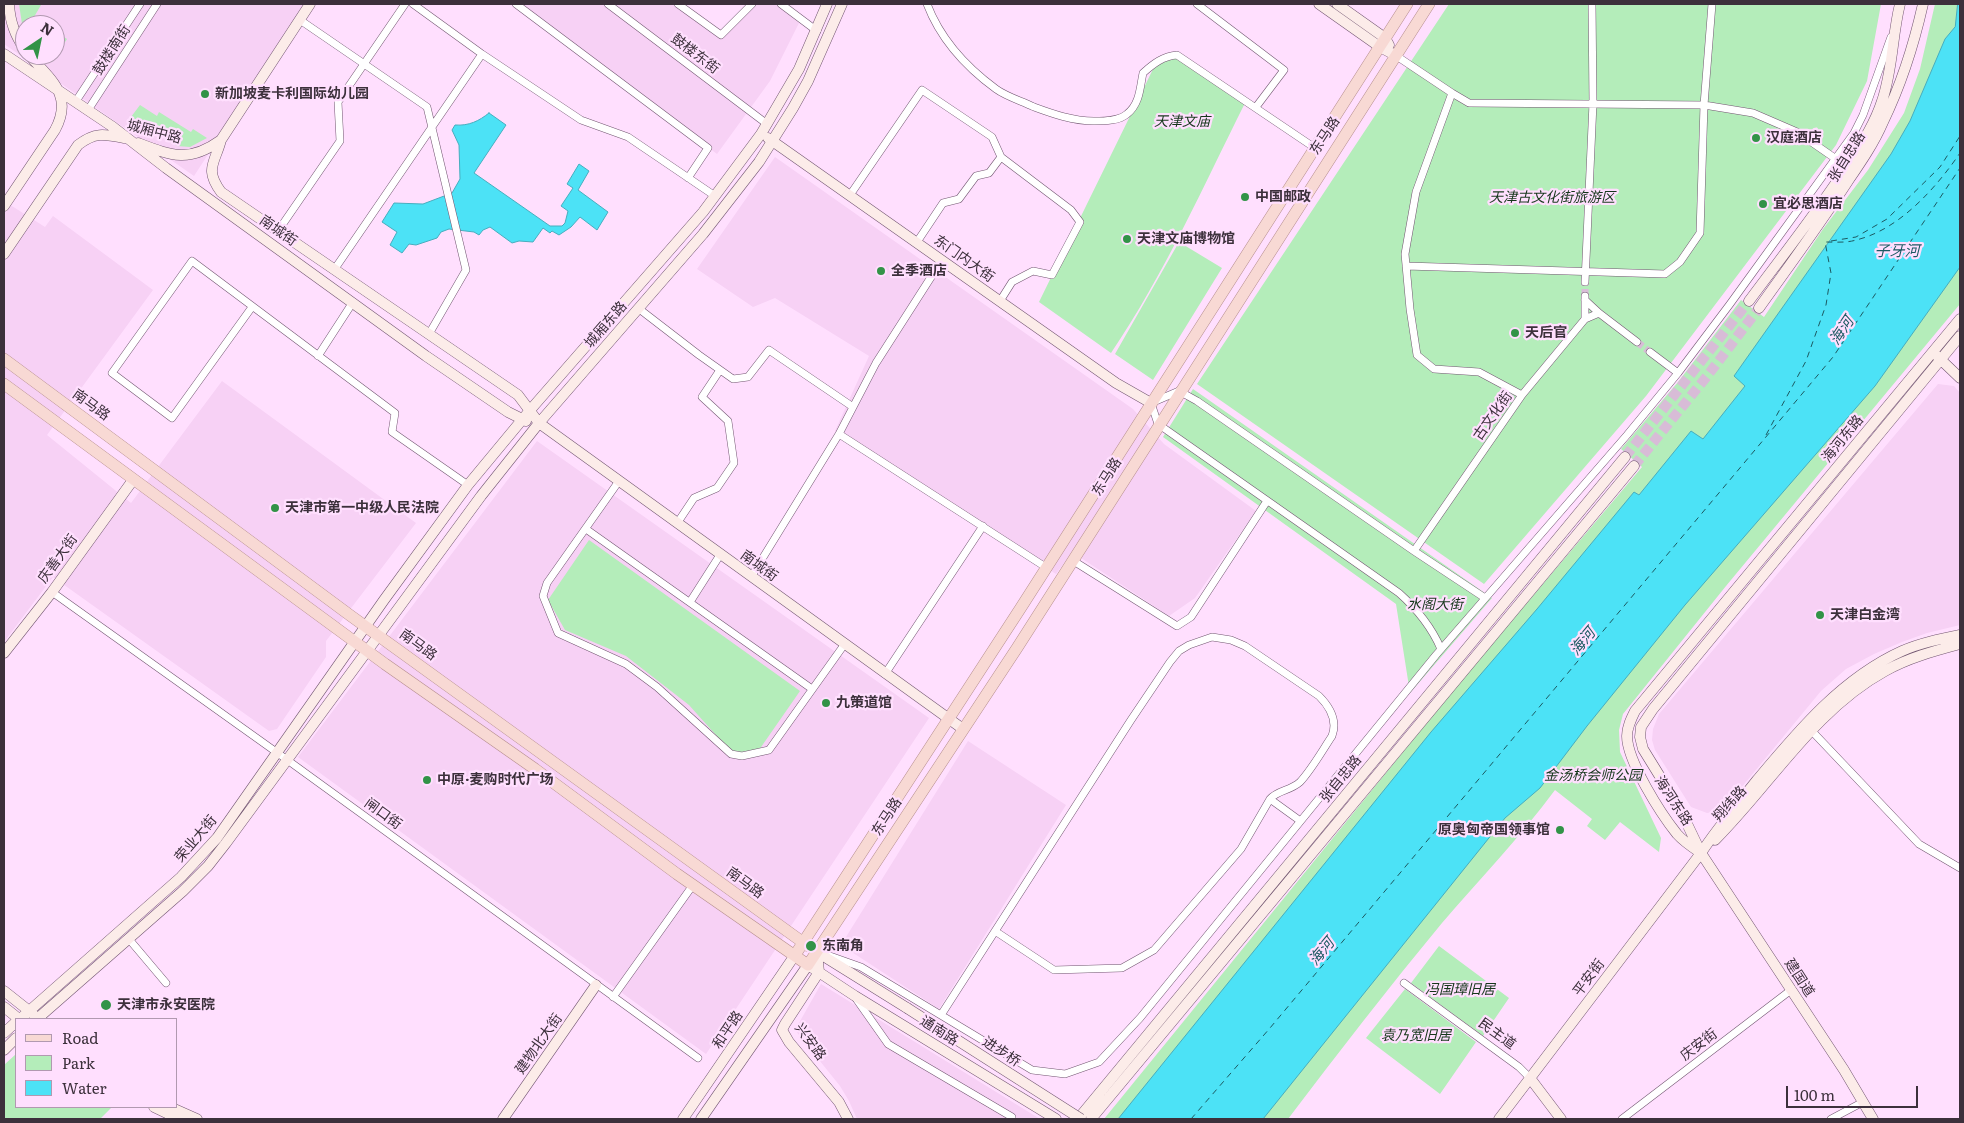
<!DOCTYPE html>
<meta charset="utf-8">
<style>
body{margin:0}
#map{position:relative;width:1964px;height:1123px;overflow:hidden;background:#ffdffe;font-family:Literata,serif}
canvas{display:block}
.frame{position:absolute;inset:0;border:5px solid #3c303b;pointer-events:none}
.legend{position:absolute;left:15px;top:1018px;width:162px;height:90px;box-sizing:border-box;background:#ffdffe;border:1px solid #b199b0;margin:0;padding:6px 9px;list-style:none;font-size:15px;color:#3c303b}
.legend li{display:flex;align-items:center;gap:10px;height:25px}
.legend b{width:25px;border:1px solid #b199b0}
.north{position:absolute;left:15px;top:15px;width:50px;height:50px;box-sizing:border-box;background:#ffdffe;border:1px solid #b199b0;border-radius:50%;rotate:34deg;font-size:14px;font-weight:700;line-height:20px;text-align:center;color:#3c303b}
.north::after{content:'';display:block;margin:auto;width:18px;height:22px;background:#329347;clip-path:polygon(50% 0,100% 100%,50% 72%,0 100%)}
.scale{position:absolute;left:1786px;top:1086px;width:132px;height:22px;box-sizing:border-box;border:2px solid #3c303b;border-top:0;padding-left:6px;font-size:15px;line-height:18px;white-space:nowrap;color:#3c303b;-webkit-text-stroke:4px #ffdffe;paint-order:stroke}
</style>
<div id="map">
<canvas width="1964" height="1123"></canvas>
<div class="frame"></div>
<ul class="legend">
<li><b style="height:6px;background:#f8d9d4"></b>Road</li>
<li><b style="height:14px;background:#b4edba"></b>Park</li>
<li><b style="height:14px;background:#4ce2f6"></b>Water</li>
</ul>
<div class="north">N</div>
<div class="scale">100 m</div>
</div>
<script>
const g = document.querySelector('canvas').getContext('2d');
g.lineJoin = 'round';
function fillPath(path, color) { g.fillStyle = color; g.fill(path, 'evenodd'); }
function strokePath(path, color, width, dash) { g.strokeStyle = color; g.lineWidth = width; g.lineCap = dash ? 'butt' : 'round'; g.setLineDash(dash || []); g.stroke(path); }
function label(font, color, halo, rows, align = 'center') {
  g.font = font + ' Literata,"Noto Sans SC",serif'; g.lineWidth = 4.5; g.setLineDash([]); g.textBaseline = 'middle'; g.strokeStyle = halo; g.fillStyle = color; for (const [text, x, y, turn = 0] of rows) {
    g.save(); g.translate(x, y); g.rotate((+turn || 0) * Math.PI / 180); g.textAlign = isNaN(turn) ? turn : align; if (halo) g.strokeText(text, 0, 0); g.fillText(text, 0, 0); g.restore();
  }
}
const built = new Path2D(`
 M4 4H306L194 176 4 44ZM25 25H55V55H25Z
 M518 4H673L721 39 756 4H776L799 23 770 81 717 154Z
 M775 157 1133 409 1164 444 1256 511 1195 598 1169 616 1072 552 1056 574 835 431 869 356 775 298 753 307 697 269Z
 M4 201 45 227 53 216 153 290 47 435 131 503 222 381 416 523 326 641V657L277 729 269 731 53 577 4 642Z
 M1938 384 1954 386 1960 393V625L1927 633 1902 642 1874 654 1846 669 1821 691 1722 811 1707 813 1691 807 1655 750 1652 740 1653 729 1659 714Z
 M537 441 929 718 706 1054 298 757Z
 M968 741 1066 805 939 1009 841 945Z
 M821 984 1040 1119H857L849 1101 840 1086 795 1030Z`);
const green = new Path2D(`
 M19 4H38L41 5 34 17 46 25H25V31L22 24Z
 M1449 4H1881L1867 81 1836 145 1646 396 1484 584 1197 384Z
 M1935 4H1960V304L1726 586 1623 714 1619 730 1620 752 1661 838 1659 852 1620 822 1605 840 1587 826 1592 819 1555 790C1520 837 1480 879 1442 923 1389 987 1338 1053 1288 1119H1104L1460 682 1642 467 1621 449 1678 382 1741 300 1764 317 1823 229 1868 170 1904 113 1920 69Z
 M55 31 67 39 52 62 43 55H55Z
 M1178 58 1245 103C1203 187 1164 275 1111 353L1039 302 1156 63Z
 M140 105 157 116 159 112 191 132 193 129 207 138 190 147 177 146 131 117Z
 M1179 242 1222 268 1153 380 1115 354Z
 M1193 389 1492 598 1410 693 1396 604 1163 437Z
 M589 540 800 691 759 750 732 753 689 705 626 656 565 630 548 600Z
 M1439 946 1509 998 1483 1036 1411 983Z
 M1405 989 1476 1042 1440 1094 1366 1038Z
 M16 1054V1107H112L100 1119H4V1065Z`);
const water = new Path2D(`
 M1958 4H1960V267L1875 386 1685 605 1587 726 1540 788 1505 818 1263 1119H1118L1431 732 1537 609 1634 492 1639 495 1691 431 1703 439 1745 386 1734 376 1891 154 1910 121 1945 39 1955 27Z
 M489 113 506 125 474 173 550 226H562L565 223 568 211 561 206 573 188 567 184 579 164 589 171 578 190 608 212 597 230 580 217 571 227 559 235 552 231 550 233 543 228 533 242 519 241 512 243 490 227 483 230 479 235 474 232 449 229 441 232 437 238 416 245 409 244 402 253 390 245 397 232 382 222 394 203 423 204 452 193 460 179 459 145 452 130 455 125C469 126 479 121 489 113Z`);
const ferry = new Path2D(`
 M1831 241 1856 237 1887 219 1940 167 1960 136
 M1766 435 1806 361 1826 305 1831 273 1825 242C1835 242 1847 243 1856 240 1899 230 1936 188 1960 153
 M1191 1119 1270 1028 1833 357 1960 168`);
const streetTunnel = new Path2D(`
 M1585 296V282
 M1637 342 1650 352`);
const secondaryTunnel = new Path2D(`
 M1625 457 1749 301
 M1634 466 1708 375 1759 308`);
const street = new Path2D(`
 M413 4 482 54 581 120 628 137 715 196
 M516 4 708 148 688 178
 M608 4 767 124
 M678 4 721 35 752 4
 M781 4 817 31
 M927 4C940 38 966 67 996 89 1007 97 1022 101 1034 107 1053 114 1073 121 1094 121 1104 121 1119 121 1127 114 1140 104 1140 87 1143 73 1153 64 1163 56 1177 55L1315 148
 M1197 4 1284 70 1256 107
 M1712 4 1704 105 1753 113 1797 132 1836 159
 M300 20 427 107 466 270 429 334
 M1395 55 1452 93 1416 192 1405 254 1410 309 1417 355 1434 369 1479 372 1522 395
 M76 101 140 4
 M88 110 157 4
 M850 195 922 90 992 137 1001 157 1071 210 1080 222 1052 275 1033 271 1012 282 1000 301
 M278 231 340 141 338 102 405 4
 M917 242 943 203 959 199 976 176 989 173 1001 157
 M1406 266 1665 274 1680 262 1700 233 1704 105 1469 103 1452 93
 M334 270 482 54
 M1585 282 1593 103 1592 4
 M1585 300 1599 313
 M252 307 172 418 112 373 192 261 395 413 392 432 468 485
 M638 308 699 355 733 379 748 377 769 350 853 407
 M1585 319 1599 313 1637 342
 M1650 352 1678 373
 M318 356 353 302
 M839 434 1047 568
 M619 481 547 583 543 596 558 633 626 664 657 687 731 754 742 756 769 750 844 645
 M678 522 694 498 717 488 734 463 728 421 702 397 720 370
 M586 529 812 689
 M1414 551 1522 395 1585 319V296
 M1072 560 1177 626 1191 617 1267 501
 M751 577 839 434 876 363 942 260
 M52 592 286 759 698 1058
 M690 602 720 555
 M1441 649C1431 626 1417 609 1399 593L1158 424 1151 403 1179 391 1197 401 1414 551 1485 598
 M885 674 983 526
 M1809 728 1919 844 1960 868
 M1270 799 1299 820
 M128 938 166 983
 M830 956 861 967 1032 1070 1065 1074 1099 1062 1140 1018 1436 655 1627 435 1678 373 1730 304 1854 133 1863 115 1891 37
 M1404 983 1519 1067 1530 1078
 M613 997 693 885
 M857 1000 888 1044 1012 1117V1119
 M941 1015 1131 720 1170 662 1179 651 1189 645 1212 637 1231 640 1245 646 1319 696C1330 707 1338 720 1332 736 1322 751 1312 769 1300 782 1290 791 1278 790 1270 799L1241 849 1154 950 1122 968 1054 970 995 931
 M1622 1119 1791 990
 M1831 1119 1863 1102`);
const secondary = new Path2D(`
 M9 4C10 22 15 35 25 50
 M1319 4 1380 47 1395 55
 M1337 4 1385 38 1389 45
 M4 54 113 127 166 168 426 356 508 412 526 421
 M768 138 1116 383 1151 403
 M221 140C215 163 204 169 221 192L518 395 539 423 963 729
 M138 143C172 156 189 163 221 140L310 4
 M4 206 55 130C74 95 50 79 29 55
 M4 254 78 145C95 132 104 134 124 138
 M1749 301C1783 255 1819 210 1850 162 1862 143 1875 123 1882 101 1893 69 1892 36 1900 4
 M1759 308C1789 266 1820 224 1848 181 1861 162 1874 143 1883 122 1901 85 1914 44 1923 4
 M1937 356 1960 378
 M4 653 52 592 133 480
 M1715 840C1771 784 1814 710 1885 671 1908 658 1934 651 1960 644
 M1701 853C1692 847 1684 842 1677 834 1661 814 1627 761 1627 736 1627 727 1631 719 1635 711L1960 319
 M817 952 819 972 785 1024 782 1030 789 1042 839 1102 848 1119
 M817 952 907 1008
 M4 991 33 1014
 M4 1007 19 1019
 M20 1019 181 877 217 838 384 600 468 485 531 409 703 212 761 134 799 69 827 4
 M37 1019 183 891 208 866 226 843 481 496 539 423 703 234 759 162 793 108 808 81 842 4
 M4 1033 16 1022
 M4 1050 16 1038
 M1530 1078 1561 1119
 M154 1107 179 1119
 M170 1107 197 1119
 M503 1119 596 985
 M683 1119 795 955
 M701 1119 808 965 855 996 1056 1119
 M1078 1119 1625 457
 M1091 1119 1634 466
 M1499 1119 1701 853C1718 827 1738 804 1757 780 1798 731 1842 678 1902 651 1920 643 1940 639 1960 635
 M1873 1119 1844 1070 1701 853 1680 809 1643 749 1640 737 1641 727 1653 709 1960 336`);
const primary = new Path2D(`
 M4 359 351 616 808 946
 M4 384 385 664 535 769 677 874 808 965 1017 648 1429 4
 M795 955 1020 609 1407 4`);
const secondaryBridge = new Path2D(`
 M907 1008 1081 1119`);
const markers = [
 [205,94,5,"#329347"],
 [1756,138,5,"#329347"],
 [1245,197,5,"#329347"],
 [1763,204,5,"#329347"],
 [1127,239,5,"#329347"],
 [881,271,5,"#329347"],
 [1515,333,5,"#329347"],
 [275,508,5,"#329347"],
 [1820,615,5,"#329347"],
 [826,703,5,"#329347"],
 [427,780,5,"#329347"],
 [1560,830,5,"#329347"],
 [811,946,6,"#329347"],
 [106,1005,6,"#329347"]
];
const streetNames = [
 ["鼓楼南街",112,50,-57],
 ["鼓楼东街",695,54,37],
 ["城厢中路",154,132,15],
 ["东马路",1325,136,-57],
 ["张自忠路",1847,157,-58],
 ["南城街",278,231,35],
 ["东门内大街",964,259,35],
 ["城厢东路",606,325,-49],
 ["南马路",91,405,36],
 ["古文化街",1493,416,-55],
 ["海河东路",1843,439,-51],
 ["东马路",1107,477,-58],
 ["庆善大街",58,559,-54],
 ["南城街",759,566,36],
 ["南马路",418,645,36],
 ["张自忠路",1341,779,-51],
 ["海河东路",1673,801,57],
 ["翔纬路",1730,804,-48],
 ["闸口街",383,814,36],
 ["东马路",887,817,-57],
 ["荣业大街",196,839,-50],
 ["南马路",745,883,36],
 ["平安街",1589,978,-53],
 ["建国道",1799,978,57],
 ["和平路",728,1030,-56],
 ["通南路",939,1031,32],
 ["民主道",1497,1034,36],
 ["兴安路",810,1042,54],
 ["建物北大街",539,1044,-55],
 ["庆安街",1699,1045,-37],
 ["进步桥",1001,1052,33]
];
const poiNames = [
 ["新加坡麦卡利国际幼儿园",215,94],
 ["汉庭酒店",1766,138],
 ["中国邮政",1255,197],
 ["宜必思酒店",1773,204],
 ["天津文庙博物馆",1137,239],
 ["全季酒店",891,271],
 ["天后官",1525,333],
 ["天津市第一中级人民法院",285,508],
 ["天津白金湾",1830,615],
 ["九策道馆",836,703],
 ["中原·麦购时代广场",437,780],
 ["原奥匈帝国领事馆",1550,830,"right"],
 ["东南角",822,946],
 ["天津市永安医院",117,1005]
];
const parkNames = [
 ["天津文庙",1182,122],
 ["天津古文化街旅游区",1552,198],
 ["水阁大街",1435,605],
 ["金汤桥会师公园",1593,776],
 ["冯国璋旧居",1460,990],
 ["袁乃宽旧居",1416,1036]
];
const waterNames = [
 ["子牙河",1897,252],
 ["海河",1842,331,-56],
 ["海河",1583,642,-50],
 ["海河",1322,952,-50]
];
fillPath(built, '#f7d1f5');
fillPath(green, '#b4edba');
fillPath(water, '#4ce2f6');
strokePath(water, '#47adbe', 1);
strokePath(ferry, '#1c5a62', 1, [6, 5]);
strokePath(streetTunnel, '#d8bcd7', 7, [7, 3.5]);
strokePath(secondaryTunnel, '#d8bcd7', 10, [10, 5]);
strokePath(street, '#725671', 8);
strokePath(secondary, '#725671', 11);
strokePath(primary, '#b48d8c', 12);
strokePath(street, '#fff', 7);
strokePath(secondary, '#fcece9', 10);
strokePath(primary, '#f8d9d4', 11);
strokePath(secondaryBridge, '#725671', 11, []);
strokePath(secondaryBridge, '#fcece9', 10);
for (const [x, y, r, color] of markers) { const dot = new Path2D(); dot.arc(x, y, r, 0, 2 * Math.PI); g.fillStyle = color; g.fill(dot); strokePath(dot, '#ffdffe', 2); }
label('14px', '#3c303b', '#ffdffe', streetNames);
label('bold 14px', '#3c303b', '#ffdffe', poiNames, 'left');
label('italic 14px', '#16371b', '#ffdffe', parkNames);
label('italic 15px', '#1c5a62', '#ffdffe', waterNames);
</script>
